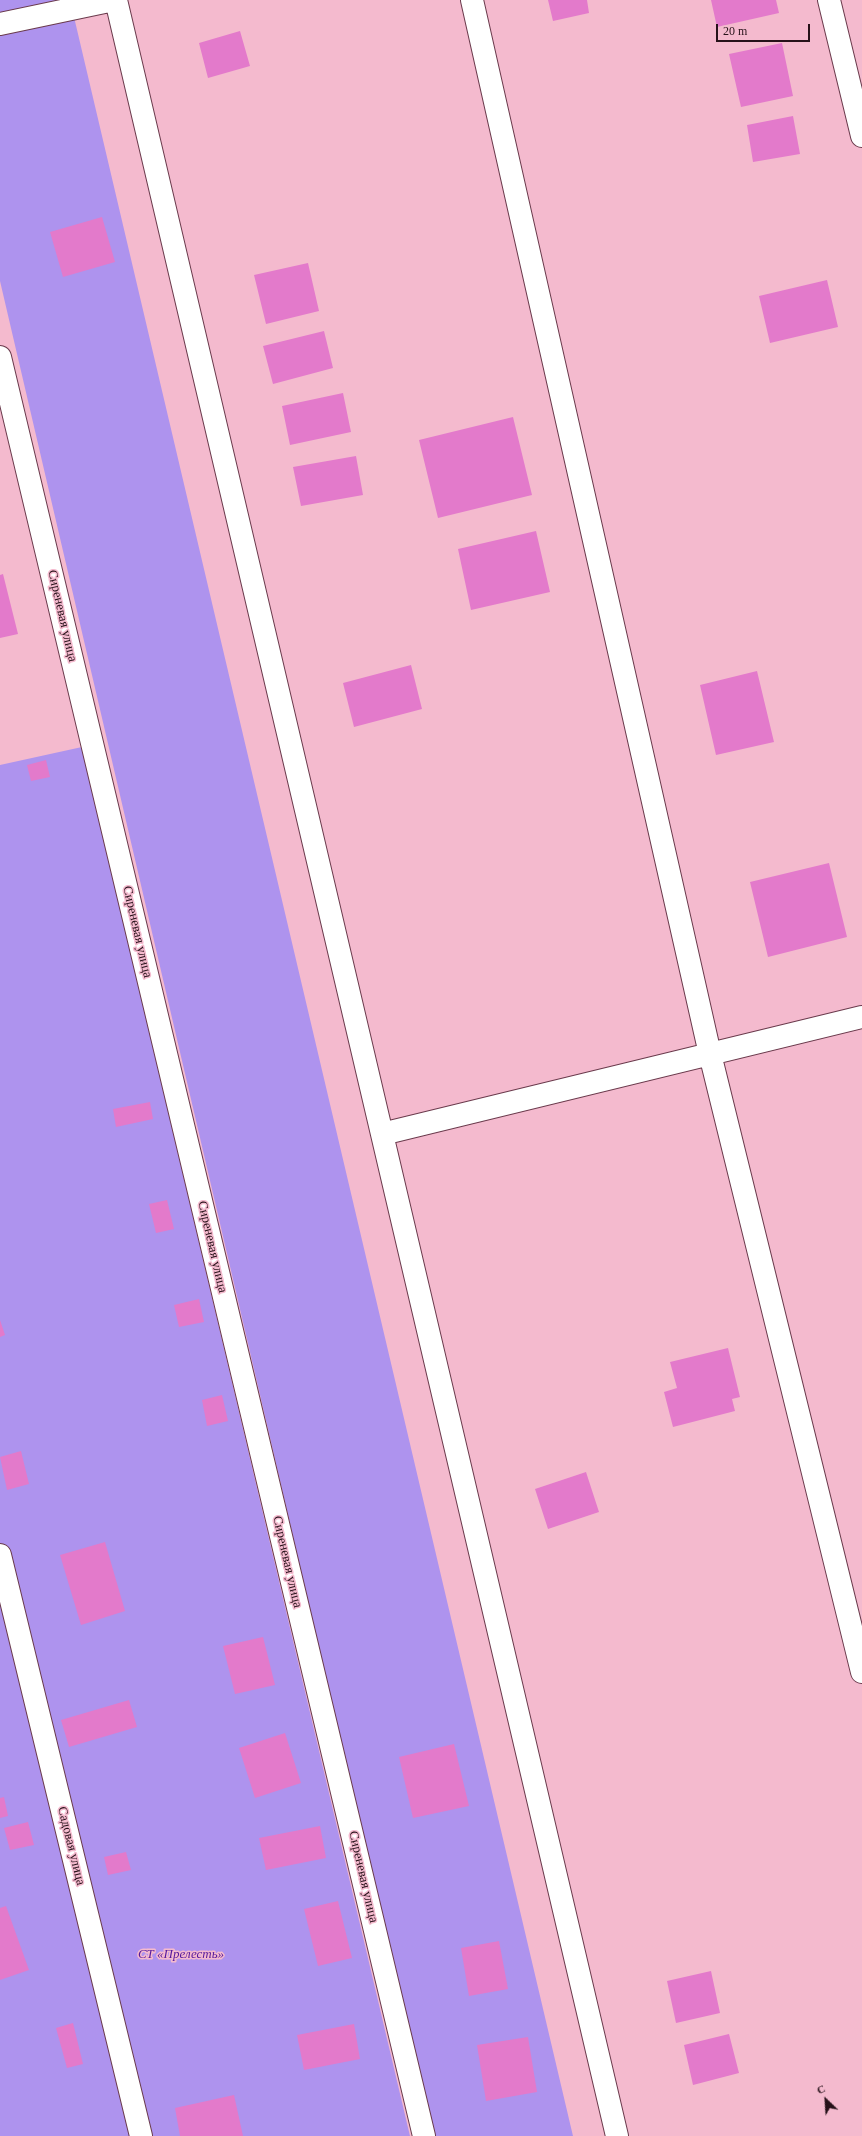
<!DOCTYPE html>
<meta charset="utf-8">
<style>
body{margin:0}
#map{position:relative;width:862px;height:2136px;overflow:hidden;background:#f4bace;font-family:"Times New Roman",serif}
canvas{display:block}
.north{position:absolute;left:806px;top:2080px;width:40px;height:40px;-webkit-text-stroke:3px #f4bace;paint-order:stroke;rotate:335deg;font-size:11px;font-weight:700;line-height:16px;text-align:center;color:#261119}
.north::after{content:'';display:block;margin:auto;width:14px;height:18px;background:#261119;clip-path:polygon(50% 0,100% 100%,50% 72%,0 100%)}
.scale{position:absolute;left:716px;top:24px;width:94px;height:18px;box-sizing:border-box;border:2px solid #261119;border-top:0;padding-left:5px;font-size:12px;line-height:14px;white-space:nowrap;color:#261119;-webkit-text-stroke:3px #f4bace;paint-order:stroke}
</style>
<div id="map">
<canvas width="862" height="2136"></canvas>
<div class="north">С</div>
<div class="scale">20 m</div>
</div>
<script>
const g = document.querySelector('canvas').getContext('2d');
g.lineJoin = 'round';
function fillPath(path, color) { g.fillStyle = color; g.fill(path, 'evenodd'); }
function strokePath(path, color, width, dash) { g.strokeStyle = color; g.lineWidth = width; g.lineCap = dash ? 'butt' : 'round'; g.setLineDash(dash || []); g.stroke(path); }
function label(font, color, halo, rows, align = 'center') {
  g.font = font + ' "Times New Roman",serif'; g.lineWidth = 3; g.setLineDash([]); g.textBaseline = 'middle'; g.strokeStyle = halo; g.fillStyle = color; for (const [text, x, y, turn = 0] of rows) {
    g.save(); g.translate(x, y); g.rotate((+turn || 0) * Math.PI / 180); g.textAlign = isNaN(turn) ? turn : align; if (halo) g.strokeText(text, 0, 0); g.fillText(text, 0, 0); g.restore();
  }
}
const green = new Path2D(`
 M0 0H70L573 2136H433L0 281Z
 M82 747 410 2136H0V765Z`);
const building = new Path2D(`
 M548 0H587L589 13 553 21Z
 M711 0H776L779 13 717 27Z
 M240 31 250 66 208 78 199 43Z
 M782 43 793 96 741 107 729 54Z
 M793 116 800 154 753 162 747 125Z
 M102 217 115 262 63 277 50 232Z
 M308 263 319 311 266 324 254 275Z
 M827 280 838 327 770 343 759 296Z
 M324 331 333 368 273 384 263 346Z
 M343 393 351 432 290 445 282 406Z
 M513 417 532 495 438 518 419 440Z
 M356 456 363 495 301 506 293 467Z
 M536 531 550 592 471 610 458 549Z
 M3 574 18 634 0 638V575Z
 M411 665 422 709 354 727 343 683Z
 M757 671 774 742 716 755 700 685Z
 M46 760 50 777 31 781 27 765Z
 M829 863 847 937 768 957 750 882Z
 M150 1102 153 1119 116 1127 113 1109Z
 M167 1200 174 1229 156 1233 149 1204Z
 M199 1299 204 1322 179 1327 174 1305Z
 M0 1320 5 1335 0 1337Z
 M728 1348 740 1397 732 1399 735 1411 673 1427 664 1392 677 1388 670 1362Z
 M222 1395 228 1421 207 1426 202 1400Z
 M21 1451 29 1484 7 1490 0 1457Z
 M586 1472 599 1512 548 1529 535 1489Z
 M105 1542 125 1611 81 1625 60 1555Z
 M263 1637 275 1685 235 1694 223 1646Z
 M129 1700 137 1727 69 1747 61 1720Z
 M285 1733 301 1783 255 1798 239 1748Z
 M454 1744 469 1806 413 1818 399 1757Z
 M4 1797 8 1816 0 1818V1798Z
 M28 1822 34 1845 10 1850 4 1828Z
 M320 1826 326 1858 266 1870 259 1838Z
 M126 1852 131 1870 108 1875 104 1857Z
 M338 1901 352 1958 318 1966 304 1909Z
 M6 1906 29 1970 0 1980V1908Z
 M499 1941 508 1989 469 1996 461 1948Z
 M711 1971 720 2013 676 2023 667 1981Z
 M73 2023 83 2064 67 2068 56 2028Z
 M354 2024 360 2059 304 2070 297 2035Z
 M729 2034 739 2073 693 2085 684 2045Z
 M528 2037 537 2092 486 2101 477 2045Z
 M234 2095 243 2136H180L175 2108Z`);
const minor = new Path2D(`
 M116 0 617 2136
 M472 0 710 1054 862 1672
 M829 0 862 136
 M0 24 114 0
 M0 357 424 2136
 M382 1134 862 1017
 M0 1555 141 2136`);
const streetNames = [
 ["Сиреневая улица",62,616,77],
 ["Сиреневая улица",137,932,77],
 ["Сиреневая улица",212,1247,77],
 ["Сиреневая улица",287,1562,77],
 ["Садовая улица",71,1846,76],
 ["Сиреневая улица",363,1877,77]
];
const parkNames = [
 ["СТ «Прелесть»",181,1955]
];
fillPath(green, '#ae93ee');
fillPath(building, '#e37acb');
strokePath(minor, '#6a3a4c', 24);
strokePath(minor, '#fff', 22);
label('13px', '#261119', '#f4bace', streetNames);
label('italic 13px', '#55189d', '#f4bace', parkNames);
</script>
